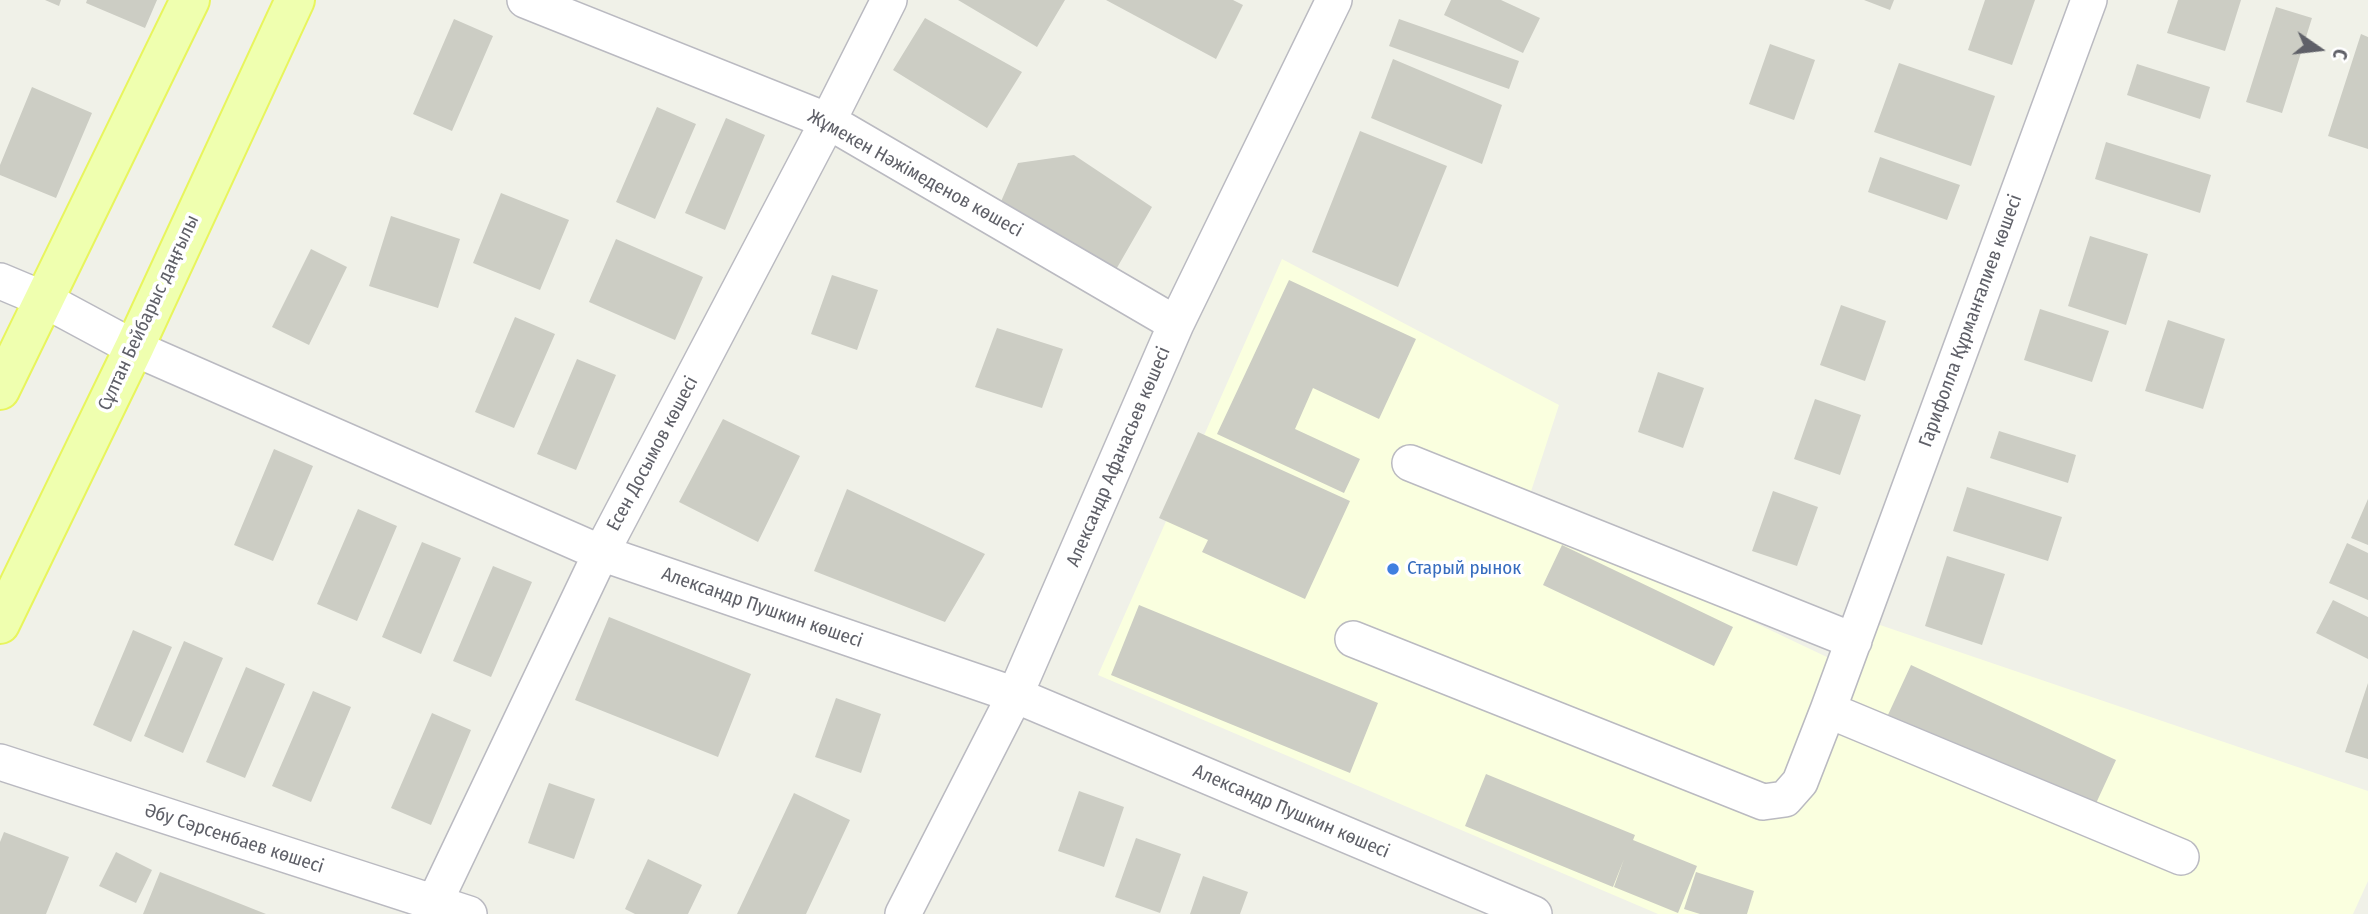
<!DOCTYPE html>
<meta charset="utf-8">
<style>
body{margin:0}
#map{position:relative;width:2368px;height:914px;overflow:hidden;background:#f0f1e8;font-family:"Fira Sans Condensed",sans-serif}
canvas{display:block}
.north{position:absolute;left:2284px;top:14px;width:70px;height:70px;-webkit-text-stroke:5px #fff;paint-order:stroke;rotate:104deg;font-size:19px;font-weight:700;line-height:28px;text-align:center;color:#5f6068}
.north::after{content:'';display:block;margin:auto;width:24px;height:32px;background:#5f6068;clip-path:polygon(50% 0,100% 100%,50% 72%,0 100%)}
</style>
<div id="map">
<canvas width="2368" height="914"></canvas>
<div class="north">С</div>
</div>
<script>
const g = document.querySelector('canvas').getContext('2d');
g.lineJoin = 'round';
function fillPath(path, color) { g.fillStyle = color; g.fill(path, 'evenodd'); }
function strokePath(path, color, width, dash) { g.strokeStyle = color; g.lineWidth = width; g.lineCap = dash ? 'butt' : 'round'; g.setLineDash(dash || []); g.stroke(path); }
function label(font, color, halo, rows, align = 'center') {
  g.font = font + ' "Fira Sans Condensed",sans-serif'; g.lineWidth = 7; g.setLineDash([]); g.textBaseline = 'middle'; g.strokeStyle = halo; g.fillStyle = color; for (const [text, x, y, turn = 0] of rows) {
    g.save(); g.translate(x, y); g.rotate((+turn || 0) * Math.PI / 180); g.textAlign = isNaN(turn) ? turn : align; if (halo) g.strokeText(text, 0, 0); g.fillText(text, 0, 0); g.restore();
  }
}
const commercial = new Path2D(`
 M1282 259 1559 405 1524 513 1850 668 1880 625 2368 791V881L2353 914H1658L1098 675Z`);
const building = new Path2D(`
 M45 0H61L59 6Z
 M87 0H157L145 28 86 3Z
 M958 0H1065L1037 47Z
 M1106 0H1233L1243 5 1216 59Z
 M1451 0H1501L1540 18 1523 53 1444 15Z
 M1864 0H1894L1890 10Z
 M1985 0H2035L2012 65 1968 50Z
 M2178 0H2241L2225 51 2167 33Z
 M2276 7 2312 18 2282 113 2246 102Z
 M925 18 1022 72 987 128 893 70Z
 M454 19 493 36 452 131 413 114Z
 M1399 19 1519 61 1509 89 1389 46Z
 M2361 34 2368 37V149L2328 136Z
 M1770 44 1815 60 1794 120 1749 104Z
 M1393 59 1502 105 1482 164 1371 118Z
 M1899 63 1995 96 1971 166 1874 132Z
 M2137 64 2210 87 2200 119 2127 95Z
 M32 87 92 113 56 198 0 175V165Z
 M657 107 696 124 655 219 616 202Z
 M726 118 765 135 725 230 685 213Z
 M1360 131 1447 166 1398 287 1312 252Z
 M2106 142 2211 175 2200 213 2095 179Z
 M1074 155 1152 207 1114 273 999 206 1018 163Z
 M1880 157 1960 185 1947 220 1868 192Z
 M501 193 569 220 540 290 473 263Z
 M391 216 460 239 438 308 369 286Z
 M2090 236 2148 254 2126 325 2068 306Z
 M616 239 703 277 675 340 589 302Z
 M311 249 347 267 309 345 272 327Z
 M832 275 878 290 857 350 811 334Z
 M1289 280 1416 339 1379 419 1313 388 1295 429 1360 459 1344 493 1217 434Z
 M1841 305 1886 321 1865 381 1820 365Z
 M2040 309 2109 331 2092 382 2024 360Z
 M515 317 555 334 514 428 475 412Z
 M2168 320 2225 339 2203 409 2145 391Z
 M997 328 1063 349 1042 408 975 387Z
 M577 359 616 375 576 470 537 454Z
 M1658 372 1704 388 1683 448 1638 432Z
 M1815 399 1861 415 1840 475 1794 459Z
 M723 419 800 456 758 542 679 502Z
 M1999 431 2076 455 2068 483 1990 458Z
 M1198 432 1350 501 1305 599 1202 552 1208 540 1159 518Z
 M274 449 313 466 273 561 234 545Z
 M1967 487 2062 517 2048 561 1953 531Z
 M847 489 985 554 945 622 814 571Z
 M1773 491 1818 507 1797 566 1752 551Z
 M2368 499V545L2351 538Z
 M358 509 397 526 357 621 317 604Z
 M422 542 461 558 421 654 382 637Z
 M2347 543 2368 553V600L2329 583Z
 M1562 545 1733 627 1714 666 1543 585Z
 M1947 556 2005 574 1982 645 1925 626Z
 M493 566 532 582 491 677 453 661Z
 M2333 600 2368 617V659L2316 633Z
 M1139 605 1378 703 1350 773 1111 675Z
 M609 617 751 674 718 757 575 700Z
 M133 630 172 647 131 742 93 725Z
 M184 641 223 658 183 753 144 736Z
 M1911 665 2116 760 2092 812 1887 717Z
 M246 667 285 684 245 778 206 762Z
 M2368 683V759L2345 752Z
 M313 691 351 707 311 802 272 786Z
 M836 698 881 714 861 773 815 757Z
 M432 713 471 730 431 825 391 808Z
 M1486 774 1635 835 1633 840 1697 866 1678 913 1614 887 1624 859 1613 887 1465 826Z
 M549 783 595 799 574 859 528 843Z
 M1079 791 1124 807 1104 867 1058 851Z
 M794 793 850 820 806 914H737Z
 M4 832 69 857 46 914H0V842Z
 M1136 838 1181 854 1160 913 1115 897Z
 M116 852 152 870 136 903 99 886Z
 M648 859 702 885 688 914H635L625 909Z
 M160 872 266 914H143Z
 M1696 872 1754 891 1747 914H1700L1684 909Z
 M1203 876 1248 892 1240 914H1190Z`);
const street = new Path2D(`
 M525 0 828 121 1176 324
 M0 281 43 299 134 348 601 553 1015 695 1534 914
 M1410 463 1854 641
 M1353 639 1763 802 1785 799 1800 782 1828 710 2089 0
 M1828 710 2181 857
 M0 762 469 914
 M429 914 601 553 828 121 889 0
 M903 914 1015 695 1176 324 1334 0`);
const primary = new Path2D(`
 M0 390 190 0
 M0 624 134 348 295 0`);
const markers = [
 [1393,569,7,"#3f7fe0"]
];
const streetNames = [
 ["Жұмекен Нәжімеденов көшесі",915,174,29],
 ["Сұлтан Бейбарыс даңғылы",149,313,-65],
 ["Гарифолла Құрманғалиев көшесі",1971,321,-70],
 ["Есен Досымов көшесі",653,454,-62],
 ["Александр Афанасьев көшесі",1119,457,-67],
 ["Александр Пушкин көшесі",762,608,19],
 ["Александр Пушкин көшесі",1291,812,23],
 ["Әбу Сәрсенбаев көшесі",234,839,18]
];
const shopNames = [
 ["Старый рынок",1407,569]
];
fillPath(commercial, '#faffdf');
fillPath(building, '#cccdc4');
strokePath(street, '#babac1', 38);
strokePath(primary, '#e8f55d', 42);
strokePath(street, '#fff', 35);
strokePath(primary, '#efffaf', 38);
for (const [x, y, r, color] of markers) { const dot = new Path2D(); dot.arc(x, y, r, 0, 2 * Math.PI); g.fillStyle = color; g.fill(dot); strokePath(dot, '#fff', 2.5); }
label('19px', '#5f6068', '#fff', streetNames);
label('19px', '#366cbe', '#fff', shopNames, 'left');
</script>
